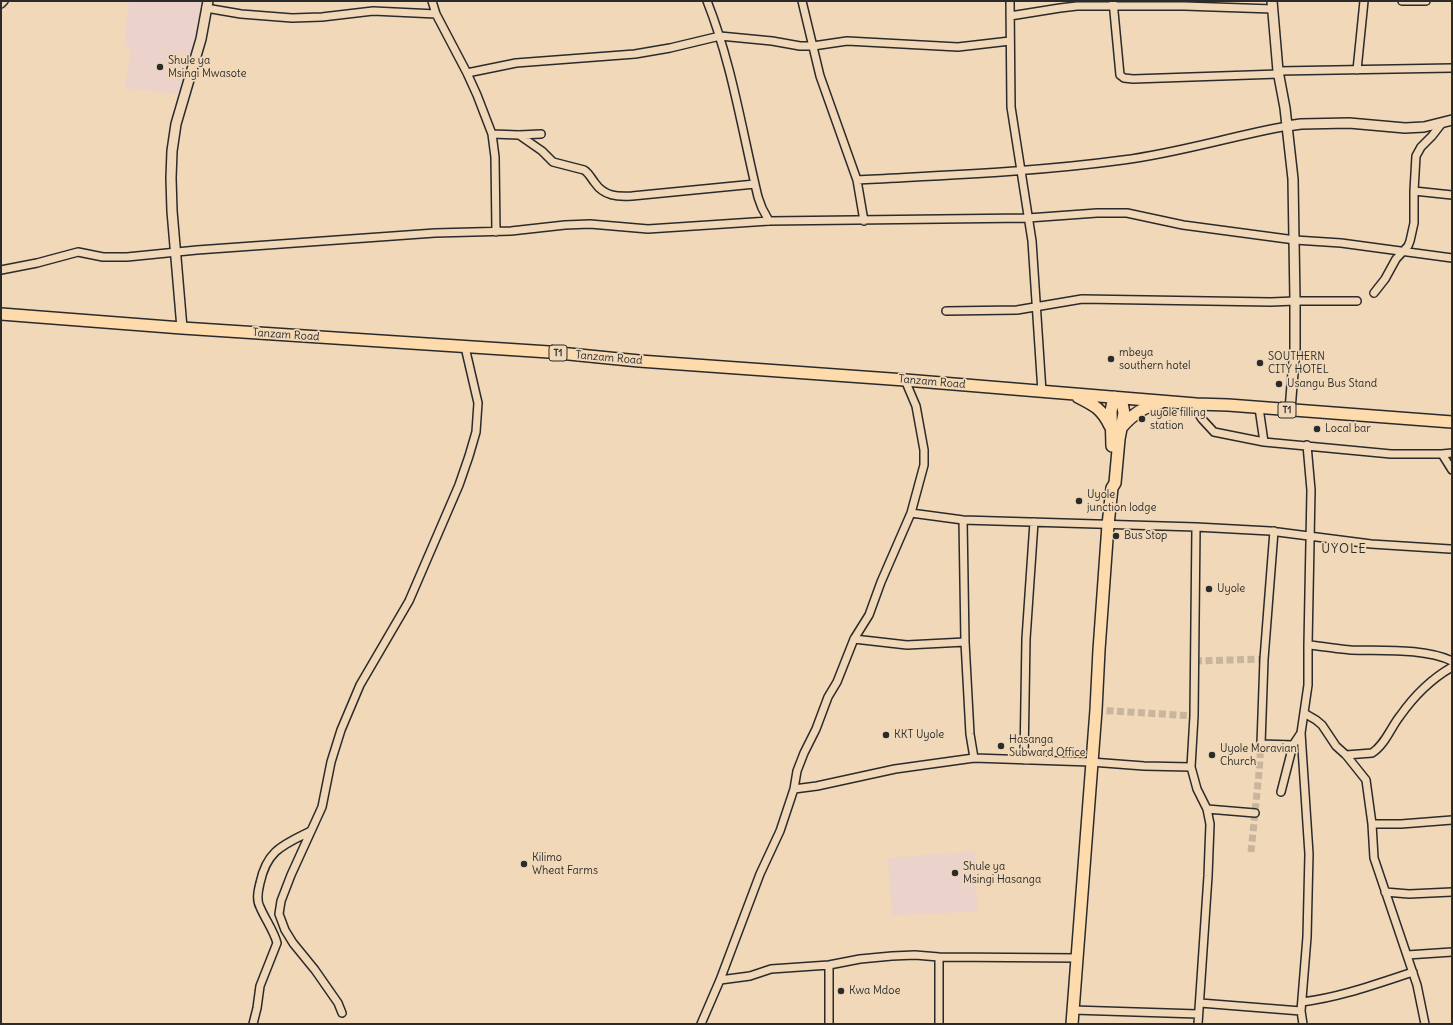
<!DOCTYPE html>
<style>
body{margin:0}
#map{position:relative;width:1453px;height:1025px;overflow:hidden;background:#f0d8b8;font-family:Delius,sans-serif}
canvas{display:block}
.frame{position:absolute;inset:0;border:2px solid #2b2b2b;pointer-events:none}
</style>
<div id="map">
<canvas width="1453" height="1025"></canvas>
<div class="frame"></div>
</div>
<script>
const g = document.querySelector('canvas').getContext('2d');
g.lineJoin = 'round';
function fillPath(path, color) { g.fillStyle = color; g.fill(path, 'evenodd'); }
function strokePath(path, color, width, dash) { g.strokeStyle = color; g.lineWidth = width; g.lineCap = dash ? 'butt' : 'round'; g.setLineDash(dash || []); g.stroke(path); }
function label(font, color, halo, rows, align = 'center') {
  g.font = font + ' Delius,sans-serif'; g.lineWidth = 3.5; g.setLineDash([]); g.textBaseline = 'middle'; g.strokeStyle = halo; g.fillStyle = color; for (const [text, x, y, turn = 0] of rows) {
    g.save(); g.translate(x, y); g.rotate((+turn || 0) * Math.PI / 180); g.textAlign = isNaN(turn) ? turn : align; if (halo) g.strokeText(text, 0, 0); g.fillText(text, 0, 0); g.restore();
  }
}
const built = new Path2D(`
 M129 1H204L200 54 151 49 193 54 185 95 125 88 131 47 124 46Z
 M975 851 977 911 892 916 888 858Z`);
const minorTunnel = new Path2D(`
 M1195 661 1264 659
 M1096 710 1194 716
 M1251 852 1259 773 1261 744`);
const minor = new Path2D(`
 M432 1 436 14 467 73 477 95 492 134 495 157 496 232
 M707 1C732 64 742 131 758 197L762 208 769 221
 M802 1 820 76 857 180 864 221
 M1010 1 1011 107 1032 241 1042 392
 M1113 1 1120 75 1124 78 1133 79 1279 74
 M1402 1H1426
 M1 4 4 1
 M206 8 241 14 292 18 322 17 373 11 436 14
 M1010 16 1060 8 1077 6H1184L1273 9
 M1357 70 1364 1
 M1278 71 1452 68
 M467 73 516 63 635 54 670 48 720 36 772 41 800 46H813L847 41 958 47 1010 41
 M492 134 519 135 541 134
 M519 135 542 151 553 162 584 170C589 173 591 178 595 183 604 196 617 197 632 196L755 184
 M857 180C946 175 1035 172 1123 160 1178 153 1232 136 1287 126
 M1414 191 1452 195
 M1 270 37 263 78 252 103 257H127L197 250 435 233 511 231 565 225 590 224 648 229 769 221 1028 218 1097 213H1127L1183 225 1295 240 1341 243 1452 258
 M1374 293 1385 279 1396 259 1408 246 1410 241 1414 223V191L1416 156 1421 147 1432 136 1442 123
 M946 311 1017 310 1082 299 1271 302 1295 301H1357
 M1196 404 1198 413 1202 419 1214 432 1264 442 1391 454H1442L1452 470
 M1259 408 1264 442
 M1442 454 1452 453
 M911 513 963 520 1196 527 1270 531 1371 544 1450 549
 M963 520 965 642 970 734 974 758
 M1274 531 1264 659 1261 744 1293 745
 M854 639 907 645 965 642
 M1308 645C1323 646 1337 649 1351 650 1383 651 1424 648 1452 661
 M1304 713 1316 720 1322 725 1336 746 1346 755 1366 780 1372 824 1374 858 1417 985 1425 1024
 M1346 755 1372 753C1385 745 1391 727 1400 716 1414 696 1431 679 1452 667
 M1024 760 1026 639 1034 522
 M1191 767 1197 789 1207 809 1210 824 1208 876 1198 1024
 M794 789 817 786 895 769 974 758 1091 762 1144 766 1191 767 1194 716 1196 527
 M1281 792 1293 745 1301 733
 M1207 809 1255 813
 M1372 824H1401L1452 820
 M1385 892 1409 894 1452 892
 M1407 955 1452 952
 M829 965V1024
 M720 980 750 976 771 969 829 965 860 959 892 956 915 955 939 957 1078 958
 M1302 1002C1341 997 1376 984 1413 972
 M1200 1003 1301 1011
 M1073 1010 1198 1014
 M342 1013 338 1003 315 970 293 943 285 930 279 914 281 901 291 875 322 807 331 762 341 730 360 685 409 601 459 485 469 456 476 432 478 403 465 347
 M253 1024 257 1008 260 986 277 943C274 931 265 919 260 907 256 900 258 891 260 883 267 850 283 845 311 831
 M701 1024 720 980 760 874 780 831 794 789 797 771 804 753 816 729 828 697 837 682 854 639 869 615 881 582 911 513 924 465V450L916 406 905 380
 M939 1024V957
 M1303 1024 1301 1011 1307 937 1309 854 1301 733 1308 685V645L1311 490 1307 445`);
const tertiary = new Path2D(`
 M1272 1 1278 71 1285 108 1293 179 1295 301V348L1290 410
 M1287 126 1301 124 1349 123 1405 128 1424 127 1452 120
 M182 328 172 211 171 178 172 151 176 124 201 39 208 1`);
const trunk = new Path2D(`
 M1 314 182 328 549 352 639 361 905 380 1196 404 1228 405 1452 422
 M1078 397C1094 405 1102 409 1110 426
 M1121 428C1131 416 1145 406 1160 403
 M1112 446 1111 411 1114 397
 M1072 1024 1096 710 1099 650 1108 525 1112 488 1115 483 1119 439 1124 413 1121 398`);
const markers = [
 [160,67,4,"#2b2b2b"],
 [1111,359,4,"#2b2b2b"],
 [1260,363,4,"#2b2b2b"],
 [1279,384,4,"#2b2b2b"],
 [1142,419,4,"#2b2b2b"],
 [1317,429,4,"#2b2b2b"],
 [1079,501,4,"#2b2b2b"],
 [1116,536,4,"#2b2b2b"],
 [1209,589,4,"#2b2b2b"],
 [886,735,4,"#2b2b2b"],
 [1001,746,4,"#2b2b2b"],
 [1212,755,4,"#2b2b2b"],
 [524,864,4,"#2b2b2b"],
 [955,873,4,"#2b2b2b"],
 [841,991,4,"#2b2b2b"]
];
const shields = [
 [558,353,18],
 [1287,410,18]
];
const shieldNames = [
 ["T1",558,353],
 ["T1",1287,410]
];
const poiNames = [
 ["Shule ya",168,61],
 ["Msingi Mwasote",168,74],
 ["mbeya",1119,353],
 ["southern hotel",1119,366],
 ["SOUTHERN",1268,357],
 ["CITY HOTEL",1268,370],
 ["Usangu Bus Stand",1287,384],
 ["uyole filling",1150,413],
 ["station",1150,426],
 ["Local bar",1325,429],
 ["Uyole",1087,495],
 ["junction lodge",1087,508],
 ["Bus Stop",1124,536],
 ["Uyole",1217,589],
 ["KKT Uyole",894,735],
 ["Hasanga",1009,740],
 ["Subward Office",1009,753],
 ["Uyole Moravian",1220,749],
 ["Church",1220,762],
 ["Kilimo",532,858],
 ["Wheat Farms",532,871],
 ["Shule ya",963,867],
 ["Msingi Hasanga",963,880],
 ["Kwa Mdoe",849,991]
];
const streetNames = [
 ["Tanzam Road",286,335,4],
 ["Tanzam Road",609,358,5],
 ["Tanzam Road",932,382,5]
];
const quarterNames = [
 ["UYOLE",1344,549]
];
fillPath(built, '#ebd2ca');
strokePath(minorTunnel, '#c9b59c', 7, [7, 3.5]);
strokePath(minor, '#2b2b2b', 10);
strokePath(tertiary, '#2b2b2b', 12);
strokePath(trunk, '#2b2b2b', 14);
strokePath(minor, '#f0d8b8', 7);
strokePath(tertiary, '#f0d8b8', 9);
strokePath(trunk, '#fedbac', 11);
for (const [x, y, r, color] of markers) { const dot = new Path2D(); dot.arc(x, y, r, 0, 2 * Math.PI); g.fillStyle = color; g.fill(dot); strokePath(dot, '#f0d8b8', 1.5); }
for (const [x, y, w] of shields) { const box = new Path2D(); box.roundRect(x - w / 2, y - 8, w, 16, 3); g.fillStyle = '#f0d8b8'; g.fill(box); strokePath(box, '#2b2b2b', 1); }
label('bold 10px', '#2b2b2b', null, shieldNames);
label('11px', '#2b2b2b', '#f0d8b8', poiNames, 'left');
label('11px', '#2b2b2b', '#f0d8b8', streetNames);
g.letterSpacing = '1px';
label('13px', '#2b2b2b', '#f0d8b8', quarterNames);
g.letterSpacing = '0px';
</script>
